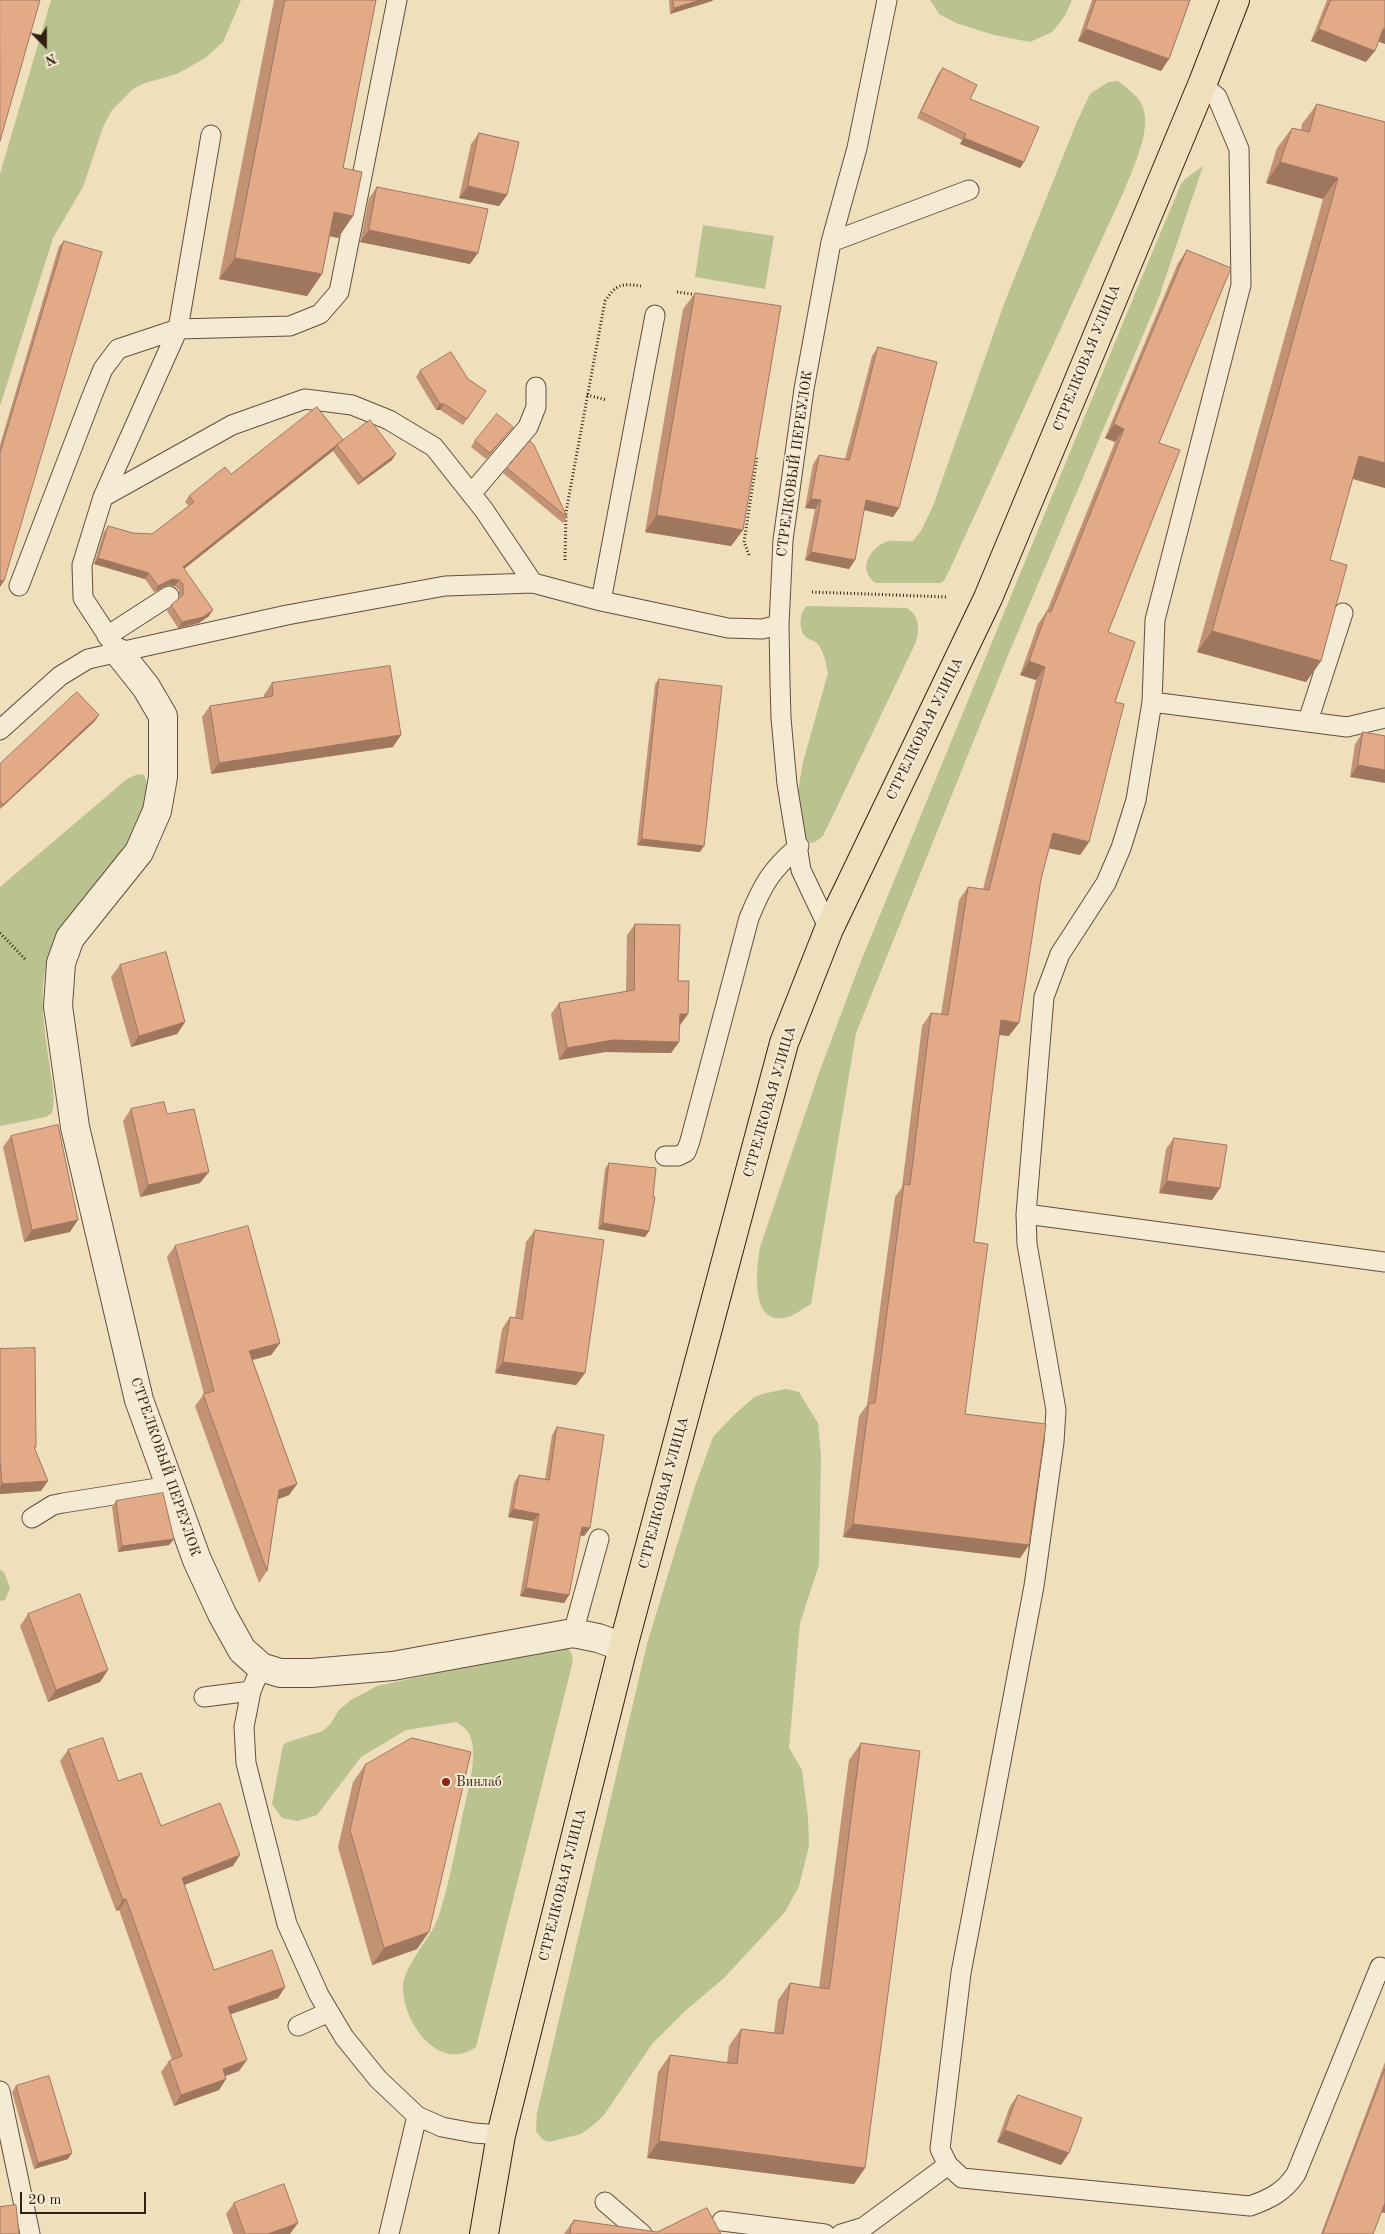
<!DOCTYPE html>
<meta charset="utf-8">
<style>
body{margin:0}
#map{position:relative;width:1385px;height:2234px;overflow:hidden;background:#efdfbc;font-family:"Old Standard TT",serif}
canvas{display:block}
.north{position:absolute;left:20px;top:20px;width:50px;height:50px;-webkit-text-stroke:4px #f5ead3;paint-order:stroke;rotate:158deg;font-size:14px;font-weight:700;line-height:20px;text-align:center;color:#322111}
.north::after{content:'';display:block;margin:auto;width:18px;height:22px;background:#322111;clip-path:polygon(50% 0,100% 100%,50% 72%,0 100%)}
.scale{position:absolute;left:20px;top:2192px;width:126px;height:22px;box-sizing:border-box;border:2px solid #322111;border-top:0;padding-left:6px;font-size:15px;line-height:18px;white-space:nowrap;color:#322111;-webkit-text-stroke:4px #f5ead3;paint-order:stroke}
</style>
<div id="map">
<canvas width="1385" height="2234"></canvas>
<div class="north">N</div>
<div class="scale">20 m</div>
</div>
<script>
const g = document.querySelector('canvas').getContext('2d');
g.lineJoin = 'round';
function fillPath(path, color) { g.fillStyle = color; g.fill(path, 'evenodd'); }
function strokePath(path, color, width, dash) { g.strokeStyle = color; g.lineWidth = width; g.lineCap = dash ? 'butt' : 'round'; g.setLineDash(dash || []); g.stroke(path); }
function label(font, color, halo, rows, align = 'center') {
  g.font = font + ' "Old Standard TT",serif'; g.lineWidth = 4; g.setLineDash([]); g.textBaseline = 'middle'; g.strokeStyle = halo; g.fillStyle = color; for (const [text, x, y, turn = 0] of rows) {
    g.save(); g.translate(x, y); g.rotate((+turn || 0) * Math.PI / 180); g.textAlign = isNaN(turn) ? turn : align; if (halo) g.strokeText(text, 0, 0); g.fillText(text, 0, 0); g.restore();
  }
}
const green = new Path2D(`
 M51 0H241L223 42 205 58 177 74 145 83 133 89 112 110 103 127 83 187 53 238 0 406V174Z
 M930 0H1072L1065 16 1052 32 1030 42 994 35 956 23 939 14Z
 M1118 81C1125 87 1136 94 1141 103 1154 126 1133 168 1124 191L949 571 944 581 940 583H876C873 581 869 578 868 574 861 561 876 544 889 541 897 540 905 542 913 541L921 531 933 506 1004 304 1076 124 1090 94 1108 82Z
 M1203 166 1159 297 1009 653 856 1033 811 1304C804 1308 797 1313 791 1316 748 1331 757 1268 760 1247L819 1073 859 966 1139 284 1181 184 1185 179Z
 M703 225 774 236 765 289 695 277Z
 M807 606 907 608C919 616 920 627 916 642L823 836 815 842 809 843 799 826 798 791 803 762 828 673C826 663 824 651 817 643 813 640 807 639 804 635 798 626 800 612 807 606Z
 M138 774 144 775C154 793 137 831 126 849 107 880 76 904 58 935 34 974 44 1026 50 1068 52 1083 56 1099 52 1113L46 1117 0 1126V887L127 779Z
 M786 1389 799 1392 818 1423 821 1457 819 1565 800 1623 789 1748 802 1770 808 1817 809 1846 799 1886 785 1912 724 1978 684 2012 652 2044 604 2115 592 2126 581 2134 549 2142 543 2140 536 2131 537 2113 647 1644 694 1489 713 1437 733 1416 753 1398 762 1394Z
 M0 1570 4 1572 10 1588 5 1600 0 1601Z
 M563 1646C572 1651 574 1655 572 1665L476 2047C439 2073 404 2024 403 1989 402 1967 431 1938 438 1918 449 1885 455 1851 462 1818 467 1794 476 1767 472 1742 470 1732 465 1727 456 1722L406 1730 361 1757 317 1815 298 1821 282 1818 272 1804 283 1745 288 1742 323 1731 331 1723 339 1710 351 1700 377 1686Z`);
const path = new Path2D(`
 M677 292 698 295
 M587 395 607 400
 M749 555 744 542 757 457
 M565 560 566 512 605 301C617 284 621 283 641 286
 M812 592 948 597
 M0 933 25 959`);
const service = new Path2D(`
 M1202 85 1217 97 1239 149 1241 285 1155 620 1152 702 1136 800 1121 848 1106 883 1060 954 1044 997 1026 1214 1027 1244 1056 1410 1054 1442 1034 1586 961 1973 940 2149 948 2165 962 2178 1250 2206C1270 2199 1284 2192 1296 2174L1380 1967
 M831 242 969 190
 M471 494 528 427 536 407V387
 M103 497 232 425 305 399 352 405 389 420 434 447 484 510 533 583
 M19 586 92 396 103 369 118 349 178 329 290 326 320 314 339 292 397 0
 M601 601 655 315
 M107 636 169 596
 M119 653 83 598 82 565 103 497 178 329 211 135
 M1152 702 1347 727 1385 718
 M1308 721 1343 613
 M0 730 60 676 88 659 287 615 445 586 533 583 601 601 728 628 762 629 779 625
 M829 929 801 870 787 784 781 718 780 683 779 625 783 540 804 389 831 242 857 148 887 0
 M665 1156H678L686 1152 690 1141 749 918C763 884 771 870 799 846
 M1026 1214 1385 1262
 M32 1518 53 1505 63 1503 170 1486
 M573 1633 599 1539
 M261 1667 251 1691 244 1727 246 1763 287 1924 319 1995 344 2037 378 2079 417 2116 442 2127 474 2133 501 2135
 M204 1697 251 1691
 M298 2026 329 2012
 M0 2091 30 2234
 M605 2202 642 2234
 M722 2221 825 2234
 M389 2234 417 2116
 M841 2234 864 2227 948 2165`);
const minor = new Path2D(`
 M119 653 146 687 163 716V777L157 811 139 852 70 938 61 963 58 1006 75 1127 139 1400 197 1560 222 1614 242 1650 261 1667 280 1673H311L393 1666 573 1633 598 1638 623 1647`);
const primary = new Path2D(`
 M484 2234 501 2135 623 1647 784 1043 829 929 988 598 1202 85 1235 0`);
const wall = new Path2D(`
 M274 0H376L343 168 353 216 338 238 330 236 322 274 307 296 219 279Z
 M669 0H713L712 1 670 14Z
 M1092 0H1190L1169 59 1161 71 1078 41Z
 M1327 0H1385V44L1378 41 1366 62 1311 41Z
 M943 68 970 99 1024 162 1020 168 960 144 962 140 917 118 938 74Z
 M1317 104 1385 122V488L1352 479 1330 560 1321 661 1306 682 1197 652 1323 199 1266 183 1277 148 1292 128 1301 130 1302 124Z
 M479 133 507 195 499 206 459 198 471 144Z
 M377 187 470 264 360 242 369 198Z
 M64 241 0 587V445L59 246Z
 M1187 250 1159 443 1108 632 1115 702 1089 842 1080 855 1049 848 1041 879 1009 1036 999 1035 974 1242 965 1414 1029 1545 1020 1558 843 1537 859 1416 867 1405 895 1197 902 1187 922 1026 931 1013 941 1014 959 900 968 887 983 889 1036 680 1020 675 1038 624 1047 611 1115 442 1105 438 1178 263Z
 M695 293 743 530 731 546 645 532 683 309Z
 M878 347 899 508 893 517 864 510 855 560 849 569 805 560 815 509 805 508 813 464 819 455 845 459 872 356Z
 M420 371 468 379 486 391 463 425 440 410H436L416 377Z
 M513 427 486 459 471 447 475 441Z
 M343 440 392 460 358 485 333 451 334 450 184 569 209 616 199 623 178 628 167 611 171 605 179 598V590L175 586 168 585 154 592 145 579 94 564 104 532 108 526 133 533 152 534 189 506 185 502 189 496 231 474Z
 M507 468 567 517 563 523 503 473Z
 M659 679 700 852 637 845 655 684Z
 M272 683 393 747 211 774 202 717 210 706 264 697V695Z
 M95 721 0 809V764Z
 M1363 732 1385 736 1350 777 1355 744Z
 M635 924 688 1014 680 1025H679V1042L671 1053 605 1052 559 1060 551 1014 559 1003 626 992 627 935Z
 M120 965 185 1022 177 1034 131 1047 111 977Z
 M131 1109 200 1183 140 1197 123 1121Z
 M11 1136 70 1232 24 1242 3 1147Z
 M1174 1138 1220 1188 1212 1200 1159 1193 1166 1149Z
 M609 1163 649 1231 645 1237 598 1229 605 1169Z
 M535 1230 585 1373 576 1385 495 1373 502 1329 510 1317 515 1318 526 1242Z
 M175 1246 280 1343 271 1355 252 1360 297 1484 289 1495 278 1499 267 1571 259 1583 195 1406 204 1394 167 1257Z
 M0 1349 41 1491 0 1494Z
 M557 1427 590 1528 584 1536 580 1535 569 1595 564 1603 520 1596 533 1521 508 1517 514 1483 519 1475 545 1479 552 1435Z
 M116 1501 174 1539 169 1545 118 1552 112 1507Z
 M28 1614 108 1670 100 1682 48 1702 20 1626Z
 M861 1743 865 2168 854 2184 647 2158 658 2072 670 2055 727 2063 729 2046 741 2029 774 2033 778 2000 790 1983 819 1988 849 1760Z
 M68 1750 118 1781 161 1826 233 1866 184 1885 214 1970 285 1987 278 1998 230 2014 239 2071 225 2076 226 2079 219 2090 174 2106 161 2072 169 2061 172 2060 119 1910 116 1911 60 1761Z
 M365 1765 417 1949 372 1965 338 1847 353 1782Z
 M1385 2062V2213L1381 2212 1373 2234H1321Z
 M16 2086 68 2159 34 2169 12 2092Z
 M1018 2095 1061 2165 997 2142 1010 2106Z
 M234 2203 290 2234H233L226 2214Z
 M574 2220 657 2232 721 2234H564Z`);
const shadedWall = new Path2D(`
 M700 0H713L712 1 670 14 674 8Z
 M1086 29 1169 59 1161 71 1078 41Z
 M1319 29 1375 51 1366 62 1311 41Z
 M1383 29H1385V44L1375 40Z
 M964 138 1024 162 1020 168 960 144Z
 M1280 162 1338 178 1323 199 1266 183Z
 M468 186 507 195 499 206 459 198Z
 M334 212 353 216 338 238 319 234Z
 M369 230 478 253 470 264 360 242Z
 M235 258 322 274 307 296 219 279Z
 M440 404H444L440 410H436Z
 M1114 424 1124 429 1115 442 1105 438Z
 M513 427 508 433 486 459 490 453Z
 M343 440 337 445 334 450 179 573 183 567Z
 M396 454 392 460 358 485 363 479Z
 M1359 456 1385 463V488L1344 476Z
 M811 499 821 500 815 509 805 508Z
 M866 500 899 508 893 517 860 509Z
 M657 515 743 530 731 546 645 532Z
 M811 552 855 560 849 569 805 560Z
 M98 558 149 573 145 579 94 564Z
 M172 579 179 580 175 586 168 585 154 592 158 586Z
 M0 580 4 581 0 587Z
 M213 610 209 616 199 623 178 628 182 622Z
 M1212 631 1321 661 1306 682 1197 652Z
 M1029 661 1045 667 1036 680 1020 675Z
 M99 715 95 721 0 809 3 805Z
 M401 735 393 747 211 774 219 763Z
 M1358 765 1385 770V783L1350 777Z
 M1053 833 1089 842 1080 855 1043 847Z
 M642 839 704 846 700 852 637 845Z
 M680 1014H688L680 1025H672Z
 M1001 1020 1019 1023 1009 1036 992 1034Z
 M185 1022 177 1034 131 1047 139 1036Z
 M613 1040 679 1042 671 1053 605 1052 559 1060 567 1048Z
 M209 1172 200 1183 140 1197 148 1185Z
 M1167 1181 1220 1188 1212 1200 1159 1193Z
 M78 1220 70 1232 24 1242 32 1230Z
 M603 1223 649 1231 645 1237 598 1229Z
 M280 1343 271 1355 241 1363 249 1351Z
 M503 1362 585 1373 576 1385 495 1373Z
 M48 1481 41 1491 0 1494V1487L2 1484Z
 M297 1484 289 1495 271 1502 279 1490Z
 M513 1509 539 1514 533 1521 508 1517Z
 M853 1524 1029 1545 1020 1558 843 1537Z
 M582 1527 590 1528 584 1536 576 1534Z
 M174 1539 169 1545 118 1552 122 1546Z
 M526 1588 569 1595 564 1603 520 1596Z
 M108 1670 100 1682 48 1702 56 1690Z
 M240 1855 233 1866 174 1889 182 1878Z
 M126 1899 119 1910 116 1911 123 1900Z
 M429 1932 417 1949 372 1965 384 1948Z
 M285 1987 278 1998 220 2018 228 2007Z
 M247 2060 239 2071 215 2080 223 2069Z
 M226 2079 219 2090 174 2106 181 2095Z
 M1005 2130 1069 2153 1061 2165 997 2142Z
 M659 2141 865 2168 854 2184 647 2158Z
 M72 2153 68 2159 34 2169 38 2163Z
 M1385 2203V2213L1379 2211Z
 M298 2223 290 2234H268Z`);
const building = new Path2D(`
 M0 0H40L0 141Z
 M285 0H376L343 168 362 172 353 216 334 212 322 274 235 258Z
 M673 0H700L674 8Z
 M1096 0H1190L1169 59 1086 29Z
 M1331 0H1385V29H1383L1375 51 1319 29Z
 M943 68 977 85 970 99 1039 127 1024 162 964 138 966 134 921 112Z
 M1317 104 1385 122V463L1359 456 1330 560 1347 565 1321 661 1212 631 1338 178 1280 162 1292 128 1309 132Z
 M479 133 519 142 507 195 468 186Z
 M377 187 488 209 478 253 369 230Z
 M64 241 102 252 4 581 0 580V453Z
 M1187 250 1231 268 1159 443 1180 450 1108 632 1135 642 1115 702 1124 704 1089 842 1053 833 1041 879 1019 1023 1001 1020 974 1242 988 1244 965 1414 1046 1424 1029 1545 853 1524 869 1403H875L904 1184 910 1185 931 1013 948 1015 968 887 989 890 1045 667 1029 661 1047 611 1051 612 1124 429 1114 424Z
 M695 293 781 306 743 530 657 515Z
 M878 347 937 362 899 508 866 500 855 560 811 552 821 500 811 499 819 455 849 460Z
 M451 352 468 379 486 391 467 419 444 404H440L420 371Z
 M317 407 343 440 183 567 213 610 203 617 182 622 171 605 183 595V584L179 580 172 579 158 586 149 573 98 558 108 526 133 533 152 534 194 502 189 496 225 467 231 474Z
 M497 414 513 427 490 453 475 441Z
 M370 420 396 454 363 479 337 445Z
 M530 441 534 445 567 517 507 468Z
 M390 666 401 735 219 763 210 706 273 696 272 683Z
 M659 679 722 686 704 846 642 839Z
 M77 692 99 715 3 805 0 801V764Z
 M1363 732 1385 736V770L1358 765Z
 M635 924 680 925 678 981H689L688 1014H680L679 1042 613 1040 567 1048 559 1003 634 990Z
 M166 952 185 1022 139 1036 120 965Z
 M164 1102 167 1114 194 1109 209 1172 148 1185 131 1109Z
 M58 1125 78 1220 32 1230 11 1136Z
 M1174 1138 1227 1145 1220 1188 1167 1181Z
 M609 1163 656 1168 653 1197H655L649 1231 603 1223Z
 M248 1226 280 1343 249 1351 297 1484 279 1490 267 1571 203 1394 214 1391 175 1246Z
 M535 1230 604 1240 585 1373 503 1362 510 1317 522 1319Z
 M35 1348 36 1447H34L48 1481 2 1484 0 1461V1349Z
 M557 1427 604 1435 590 1528 582 1527 569 1595 526 1588 539 1514 513 1509 519 1475 549 1480Z
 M163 1493 174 1539 122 1546 116 1501Z
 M80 1594 108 1670 56 1690 28 1614Z
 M103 1738 118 1781 141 1773 161 1826 220 1803 240 1855 182 1878 214 1970 272 1950 285 1987 228 2007 247 2060 223 2069 226 2079 181 2095 169 2061 182 2056 126 1899 123 1900 68 1750Z
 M412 1738 471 1752 429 1932 384 1948 350 1830 365 1765Z
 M861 1743 920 1751 865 2168 659 2141 670 2055 737 2064 741 2029 783 2034 790 1983 829 1989Z
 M1385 2069V2203L1373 2234H1323Z
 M49 2076 72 2153 38 2163 16 2086Z
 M1018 2095 1082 2118 1069 2153 1005 2130Z
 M284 2184 298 2223 268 2234H245L234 2203Z
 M16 2205 19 2234H0V2207Z
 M707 2208 721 2234H570L571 2224H573L574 2220 657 2232Z`);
const markers = [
 [446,1782,5,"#8f2418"]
];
const streetNames = [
 ["СТРЕЛКОВАЯ УЛИЦА",1087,358,-68],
 ["СТРЕЛКОВЫЙ ПЕРЕУЛОК",795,464,-82],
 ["СТРЕЛКОВАЯ УЛИЦА",925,729,-64],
 ["СТРЕЛКОВАЯ УЛИЦА",770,1102,-74],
 ["СТРЕЛКОВЫЙ ПЕРЕУЛОК",165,1467,71],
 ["СТРЕЛКОВАЯ УЛИЦА",664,1493,-75],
 ["СТРЕЛКОВАЯ УЛИЦА",563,1885,-76]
];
const poiNames = [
 ["Винлаб",456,1782]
];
fillPath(green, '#bac290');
strokePath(service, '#61503c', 21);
strokePath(minor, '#61503c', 30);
strokePath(primary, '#322111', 30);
strokePath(path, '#322111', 3, [1, 2.5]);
strokePath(service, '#f5ead3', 19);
strokePath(minor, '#f5ead3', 28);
strokePath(primary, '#efdfbc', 28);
fillPath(wall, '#c39275');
fillPath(shadedWall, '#9f775f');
fillPath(building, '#e3aa88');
strokePath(building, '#9f775f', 1);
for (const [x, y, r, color] of markers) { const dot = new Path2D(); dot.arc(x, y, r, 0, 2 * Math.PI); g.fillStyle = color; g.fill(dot); strokePath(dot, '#f5ead3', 2); }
label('14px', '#322111', '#f5ead3', streetNames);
label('14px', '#322111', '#f5ead3', poiNames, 'left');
</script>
